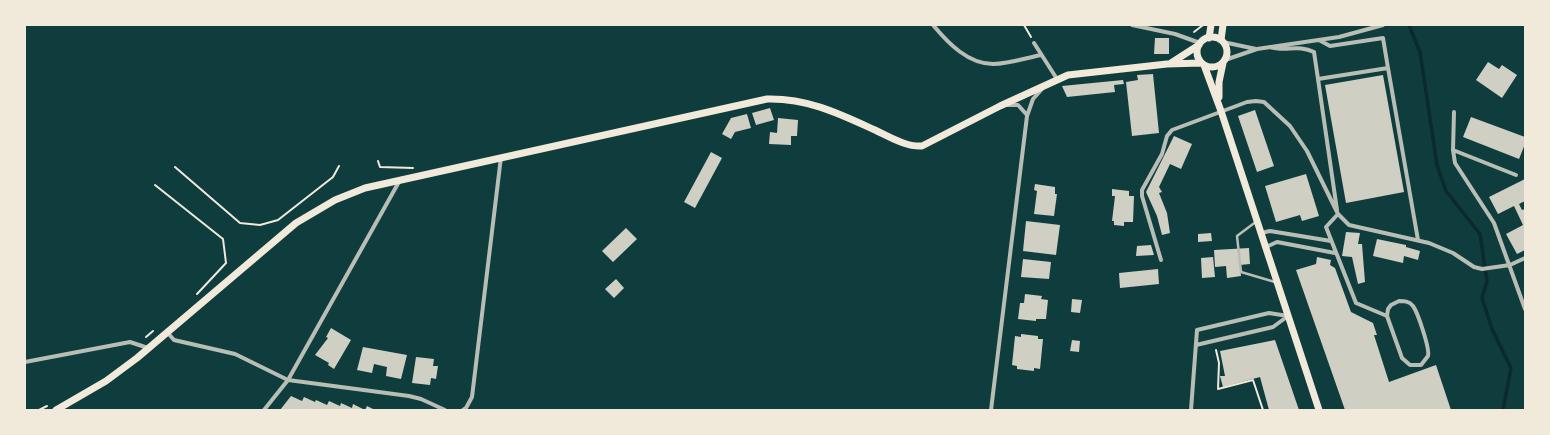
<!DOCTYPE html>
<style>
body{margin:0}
#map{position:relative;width:1550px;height:435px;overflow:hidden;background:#0f3d3e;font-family:"PT Sans",sans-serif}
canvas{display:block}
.frame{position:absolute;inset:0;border:26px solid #f1e9da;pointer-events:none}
</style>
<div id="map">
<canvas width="1550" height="435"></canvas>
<div class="frame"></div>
</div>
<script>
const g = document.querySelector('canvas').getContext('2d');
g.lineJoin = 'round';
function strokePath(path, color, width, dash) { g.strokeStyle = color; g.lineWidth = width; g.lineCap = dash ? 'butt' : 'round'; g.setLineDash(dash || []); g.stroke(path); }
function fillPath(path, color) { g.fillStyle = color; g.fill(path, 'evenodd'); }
const stream = new Path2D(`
 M1409 25 1420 52 1437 165 1446 191 1480 234 1487 281 1482 298 1492 329 1511 368 1503 410`);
const building = new Path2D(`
 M1155 38H1169V54H1154Z
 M1488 62 1499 69 1502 65 1517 75 1502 98 1476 80Z
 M1153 74 1159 133 1132 136 1126 82 1138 80 1137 75Z
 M1383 75 1404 192 1346 203 1325 85Z
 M1123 80 1124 84 1114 85 1115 92 1067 97 1062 86Z
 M770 108 774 120 756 125 752 113Z
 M1255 110 1274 166 1257 172 1238 116Z
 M747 114 751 128 735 132 731 139 722 134 731 118Z
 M1471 117 1525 137V144L1519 159 1463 137Z
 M778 118 798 120 797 136H791V145L769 144 770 132 777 133Z
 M1174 136 1192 144 1181 169 1170 164 1159 187 1162 192 1159 193 1167 213 1170 233 1162 235 1157 216 1146 192Z
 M711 152 722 158 695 208 684 202Z
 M1306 174 1319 216 1302 221 1300 215 1276 222 1265 186Z
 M1525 179V201L1519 204 1522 210 1525 209V250L1517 254 1506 234 1523 225 1514 206 1498 214 1489 197Z
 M1035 184 1055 187V194H1057L1054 216 1034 214 1037 191 1034 190Z
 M1112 189 1129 191V196H1134L1133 222H1124V226L1114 225V221H1112L1115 196H1112Z
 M1026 221 1060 225 1056 255 1023 251Z
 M626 228 637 239 613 262 602 251Z
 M1346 232 1360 233 1358 244H1362L1365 282 1358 284 1352 257 1342 256Z
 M1211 233 1212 241 1198 242V234Z
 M1377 239 1406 245V247L1420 251 1418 260 1404 256 1403 263 1373 256Z
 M1151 245 1154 255 1136 256 1137 246Z
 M1249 248 1250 264 1240 265 1241 276 1227 278 1226 266 1215 267 1214 250Z
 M1213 257 1215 277 1202 278 1201 258Z
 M1317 257 1331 260 1330 265 1335 268 1351 312 1373 323 1377 335H1374L1389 382 1436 365 1451 410H1345L1296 270 1316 264Z
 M1023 259 1051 262 1049 279 1021 277Z
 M1158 269 1159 284 1120 288 1119 273Z
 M616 279 624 288 614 298 605 289Z
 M1025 294 1042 296 1041 299 1048 300 1046 319H1036V321L1018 319 1020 303H1024Z
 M1072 299 1082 300 1080 313 1071 312Z
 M331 328 351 340 334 369 328 365 329 363 315 355 328 338 326 337Z
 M1021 334 1038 336V339H1043L1040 369 1034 368V371L1017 369V366L1012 365 1015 336 1021 337Z
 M1072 340 1080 341 1079 352 1070 351Z
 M1275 340 1299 410H1269L1260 377 1223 387 1220 376H1225L1220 351Z
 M363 347 407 355 401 379 386 376 387 367 374 364 372 373 357 370Z
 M416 357 434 359 433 366H438L436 379 431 378 430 385 412 383Z
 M291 396 302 401 304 397 315 402 316 400 327 405 329 401 340 406 341 403 352 408 353 404 365 410 367 406 375 410H280Z`);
const path = new Path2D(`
 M1024 25 1031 37
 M1194 32 1203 25
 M378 161 380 167 413 168
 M175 167 240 223 260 225 278 220 333 177 339 166
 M155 185 223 239 226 263 197 294
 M146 337 153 331
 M1216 350 1219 363 1218 389 1253 380 1263 410
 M39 410 47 406`);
const service = new Path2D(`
 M1257 221 1237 236 1241 272 1275 282`);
const minor = new Path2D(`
 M933 25C948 43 968 64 993 64 1008 64 1026 58 1041 55
 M1132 25 1175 34 1200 43
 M1223 42 1256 49
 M1034 43 1057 79
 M1270 47C1286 52 1298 44 1314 52L1318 79 1388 68 1383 38 1330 46 1319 40
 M1225 60 1257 49 1339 37 1383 25
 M1388 68 1418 240
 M1318 79 1337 210
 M1007 105H1018L1027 115
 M1454 112 1453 150 1455 163 1494 223 1525 309
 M1453 150 1516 175
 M1338 214 1326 227 1356 303 1387 316
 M1261 233 1270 231 1331 241
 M1266 247 1277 242 1335 253
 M1161 260 1142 196V190L1162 154 1167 136 1172 130 1247 102 1256 101 1264 102 1290 126 1307 151 1338 214 1349 225 1429 243 1453 253 1474 267 1482 269 1510 265 1525 258
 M1399 301C1404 301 1409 301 1413 306 1418 313 1430 349 1428 356L1421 365H1410L1402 358 1387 316 1388 309 1391 305Z
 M167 332 174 340 235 354 288 380 409 396 421 399 445 410
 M1196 345 1273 327 1288 316
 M25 362 130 342 148 348
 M264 410 288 380 400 180
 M463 410 466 408 472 397 501 157
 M991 410 1027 116 1033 99 1042 89
 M1191 410 1197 330 1269 313 1288 316`);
const secondary = new Path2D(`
 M1197 52a15 15 0 1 1 30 0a15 15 0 1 1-30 0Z
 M1209 38 1211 25
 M1221 40 1223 25
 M1171 63 1199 45
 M1204 65 1221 111 1319 410
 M1219 97V82L1223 63
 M56 410 106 381 137 358 296 223 335 200 365 188 767 99C808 98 840 114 875 130 890 137 906 147 922 146L1000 106 1068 75 1167 64 1201 63`);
strokePath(stream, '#0a2a2b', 3.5);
fillPath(building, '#cfcfc3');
strokePath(path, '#f1e9da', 2);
strokePath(service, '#b8beb3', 2.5);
strokePath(minor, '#b8beb3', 4);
strokePath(secondary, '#f1e9da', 7);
</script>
